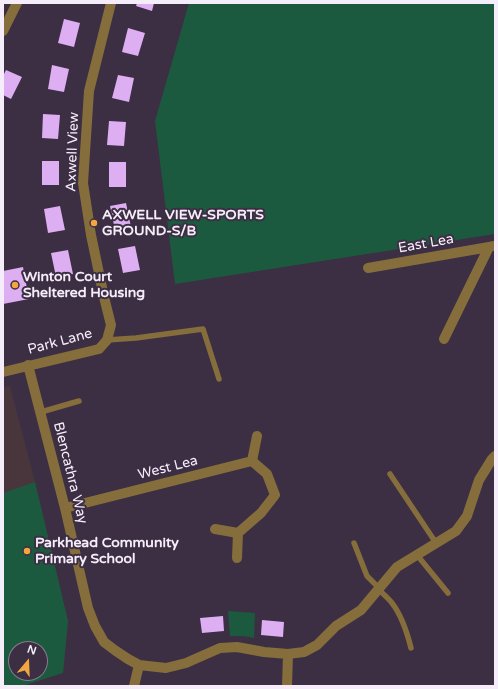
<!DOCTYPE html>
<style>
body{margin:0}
#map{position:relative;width:498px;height:689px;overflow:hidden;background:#3c2e43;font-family:"Varela Round",sans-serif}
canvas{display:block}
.frame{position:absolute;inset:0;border:4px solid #f6edfa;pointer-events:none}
.north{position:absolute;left:8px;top:641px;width:40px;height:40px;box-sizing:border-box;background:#3c2e43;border:1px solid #867a8c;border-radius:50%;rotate:19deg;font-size:11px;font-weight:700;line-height:16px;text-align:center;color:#f6edfa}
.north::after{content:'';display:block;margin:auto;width:14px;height:18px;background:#f1a640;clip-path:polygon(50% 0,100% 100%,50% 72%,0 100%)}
</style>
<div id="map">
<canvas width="498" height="689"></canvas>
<div class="frame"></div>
<div class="north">N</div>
</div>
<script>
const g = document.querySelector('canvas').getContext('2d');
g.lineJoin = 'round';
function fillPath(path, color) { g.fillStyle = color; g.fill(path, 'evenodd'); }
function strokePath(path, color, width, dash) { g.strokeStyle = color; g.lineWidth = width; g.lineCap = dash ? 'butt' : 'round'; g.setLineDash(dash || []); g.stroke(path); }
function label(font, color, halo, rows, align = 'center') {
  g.font = font + ' "Varela Round",sans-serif'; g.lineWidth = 4; g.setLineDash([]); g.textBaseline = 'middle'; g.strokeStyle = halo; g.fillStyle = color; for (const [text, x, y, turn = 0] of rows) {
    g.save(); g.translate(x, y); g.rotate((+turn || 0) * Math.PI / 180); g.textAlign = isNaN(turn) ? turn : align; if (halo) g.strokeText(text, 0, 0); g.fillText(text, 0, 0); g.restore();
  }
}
const education = new Path2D(`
 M10 386 35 482 68 621 63 673 22 686H3V387ZM16 649H40V673H16Z`);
const green = new Path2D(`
 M189 3H495V234L175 284 155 121Z
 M35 482 68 621 63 673 22 686H3V493ZM16 649H40V673H16Z
 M228 611 255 613 254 638 244 636H230Z`);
const building = new Path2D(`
 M137 3H154L152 11 136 6Z
 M64 19 80 23 74 47 58 43Z
 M128 28 145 33 138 56 122 52Z
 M52 65 69 69 64 92 48 89Z
 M6 70 22 77 11 99 3 95V76Z
 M118 75 134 78 129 102 112 98Z
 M43 114 60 115 58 139 42 138Z
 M109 121 126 122 124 146 107 145Z
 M42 161H59V185H42Z
 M109 162H126V187H109Z
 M126 203 131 227 115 230 110 206Z
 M60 206 65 230 48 233 44 209Z
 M135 246 140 270 123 273 118 249Z
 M68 250 73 274 56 277 51 253Z
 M23 267 29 299 3 304V271Z
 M223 616 224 631 202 633 200 618Z
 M262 620 284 622 283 637 261 635Z`);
const lane = new Path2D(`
 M107 340 136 338 203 329 219 379
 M41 412 79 401
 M390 474 436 543
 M354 543 367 576 379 588
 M417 555 448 593
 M378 589C383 594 388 598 392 603 402 616 407 632 411 648`);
const street = new Path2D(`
 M3 31 17 3
 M368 268 489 247
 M444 339 489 247 493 246
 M28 365 65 508 88 608 95 626 104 642 116 651 128 659 139 665 166 668 186 663 220 648 237 647 264 652 288 654 304 652 317 645 336 626 361 610 397 567 456 531 467 516 479 480 492 459 495 456
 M3 372 99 349 107 340 111 325 104 297 91 235 83 183 89 91 111 3
 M65 508 252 461 257 436
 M215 529 238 533 237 558
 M238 533 261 513 275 495 267 474 252 461
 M134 686 139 665
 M287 686 288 654`);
const markers = [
 [94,223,4,"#f1a640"],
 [15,285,4,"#f1a640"],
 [27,551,4,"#f1a640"]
];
const streetNames = [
 ["Axwell View",73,152,-88],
 ["East Lea",426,244,-10],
 ["Park Lane",60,342,-15],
 ["West Lea",168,468,-14],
 ["Blencathra Way",70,473,76]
];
const poiNames = [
 ["AXWELL VIEW-SPORTS",102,215],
 ["GROUND-S/B",102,231],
 ["Winton Court",23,277],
 ["Sheltered Housing",23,293],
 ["Parkhead Community",35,543],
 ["Primary School",35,559]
];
fillPath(education, '#49363d');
fillPath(green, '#1c5a40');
fillPath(building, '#deaef2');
strokePath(lane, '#856e3b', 5.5);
strokePath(street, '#856e3b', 10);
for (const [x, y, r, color] of markers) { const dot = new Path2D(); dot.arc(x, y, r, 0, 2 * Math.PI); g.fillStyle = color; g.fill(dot); strokePath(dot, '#3c2e43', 1.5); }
label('14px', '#f6edfa', '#3c2e43', streetNames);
label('bold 14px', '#f6edfa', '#3c2e43', poiNames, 'left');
</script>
